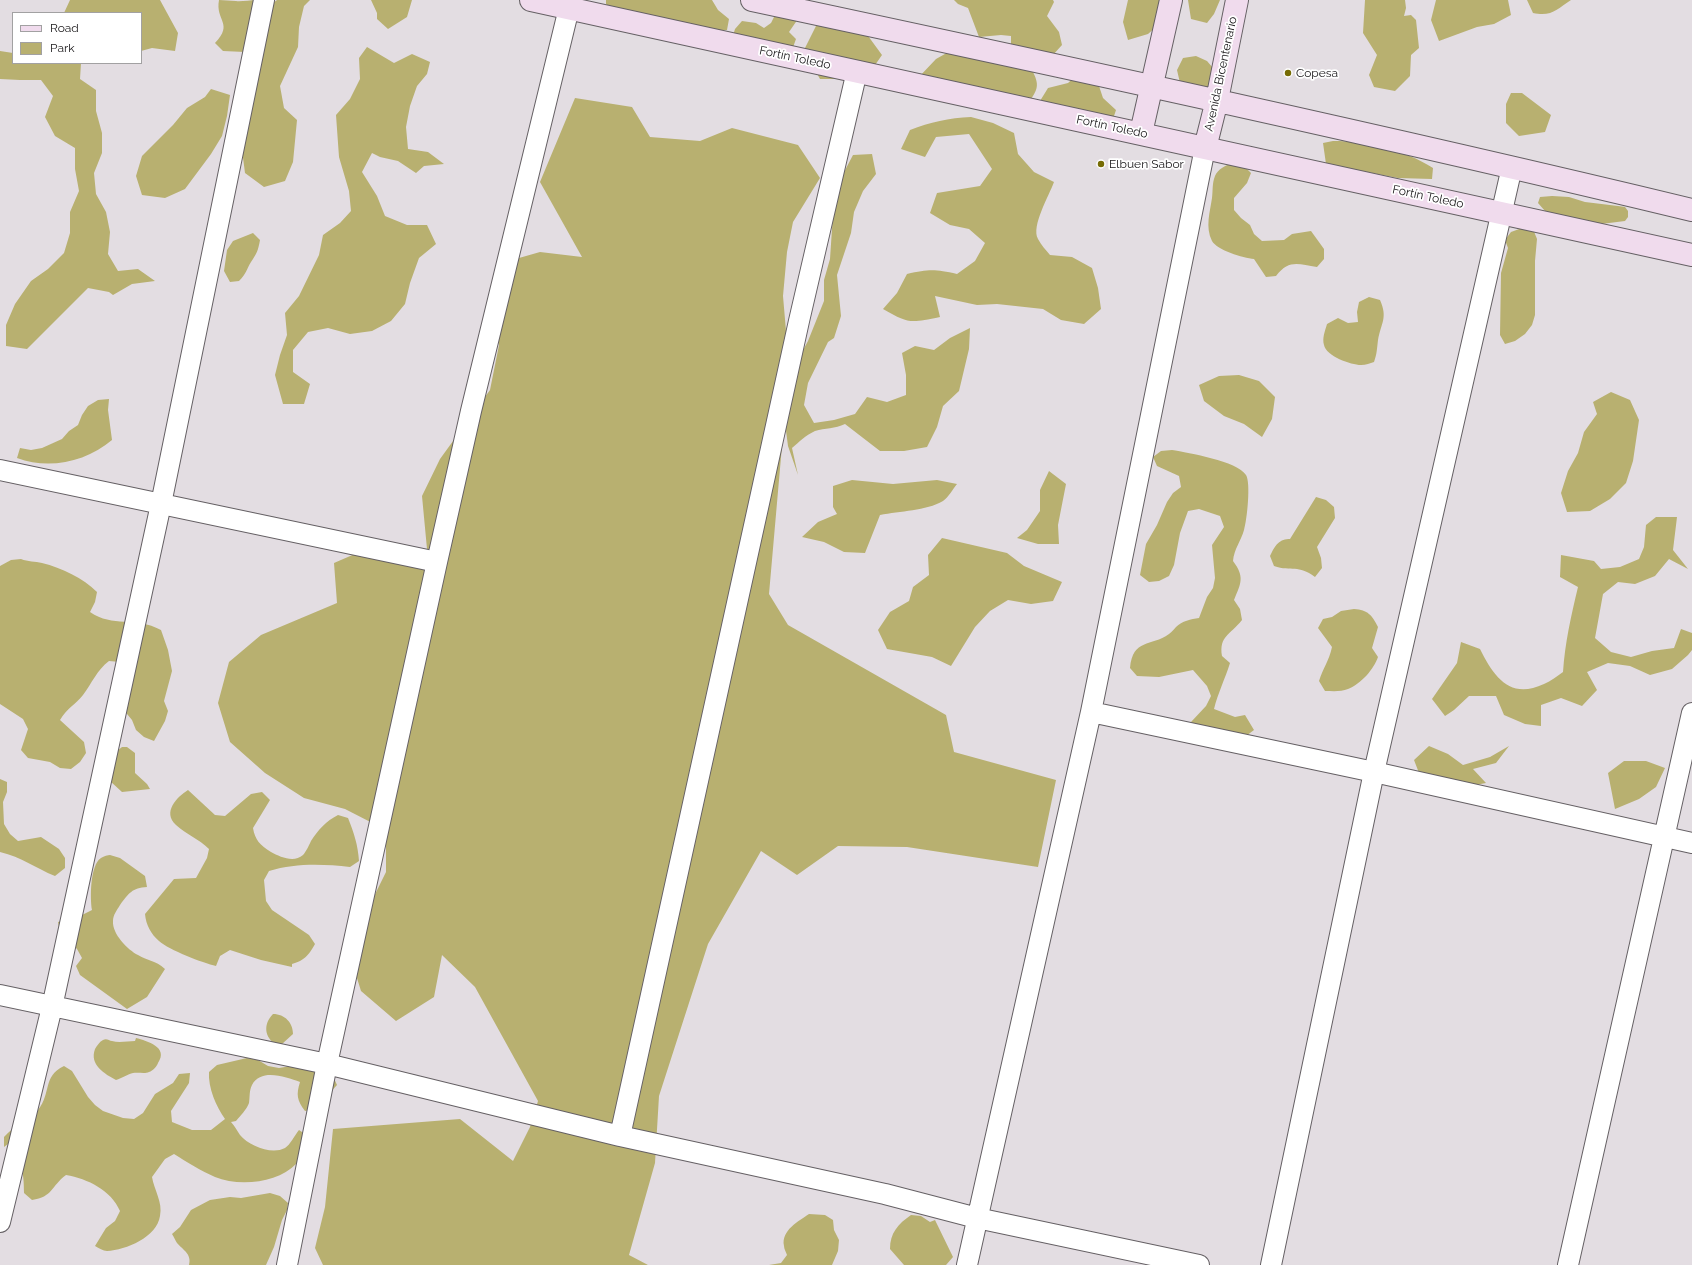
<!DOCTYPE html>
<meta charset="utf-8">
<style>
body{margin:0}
#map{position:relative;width:1692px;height:1265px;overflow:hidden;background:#e3dde2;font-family:Raleway,sans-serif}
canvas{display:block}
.legend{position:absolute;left:12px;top:12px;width:130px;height:52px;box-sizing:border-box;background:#fff;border:1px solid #a2a1a2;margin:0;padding:5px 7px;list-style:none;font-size:12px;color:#171517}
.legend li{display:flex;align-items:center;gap:8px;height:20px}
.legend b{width:20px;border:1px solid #a2a1a2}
</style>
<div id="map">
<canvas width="1692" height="1265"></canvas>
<ul class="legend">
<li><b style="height:5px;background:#f0dbed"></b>Road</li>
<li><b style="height:11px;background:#b8b070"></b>Park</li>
</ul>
</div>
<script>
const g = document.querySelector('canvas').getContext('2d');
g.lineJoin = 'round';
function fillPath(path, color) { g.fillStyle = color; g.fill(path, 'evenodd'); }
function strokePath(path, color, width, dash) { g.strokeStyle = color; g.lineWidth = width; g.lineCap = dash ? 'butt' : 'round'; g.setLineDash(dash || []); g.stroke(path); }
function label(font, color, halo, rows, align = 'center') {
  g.font = font + ' Raleway,sans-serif'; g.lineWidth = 3.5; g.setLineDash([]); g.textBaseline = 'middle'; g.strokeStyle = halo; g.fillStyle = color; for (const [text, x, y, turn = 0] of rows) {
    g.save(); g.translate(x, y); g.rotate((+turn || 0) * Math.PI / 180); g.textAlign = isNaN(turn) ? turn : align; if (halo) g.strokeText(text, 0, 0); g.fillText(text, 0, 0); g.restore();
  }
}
const green = new Path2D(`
 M70 0H160L178 33 175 51 152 48 141 51V13H64Z
 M219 0C225 0 230 1 236 1 240 2 250 0 256 0L245 52 223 51 215 43C234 23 215 21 219 0Z
 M277 0H310L304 6 299 27 298 47 280 86 284 108 297 120 293 162 285 181 264 187 245 173 242 150 253 88 260 68 261 44 273 3Z
 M371 0H412L407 17 388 29 377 19V13Z
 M606 0H712L718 10 729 19 727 30 718 31 616 15 606 4Z
 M954 0H1053L1054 2 1047 16 1059 32 1062 45 1052 56 1011 46V36L1001 35 979 37 968 8 958 4Z
 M1128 0H1168L1165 19 1148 34 1128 40 1123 22Z
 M1188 0H1220L1214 14 1207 23 1191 19Z
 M1365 0H1405L1406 8 1404 16 1411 15 1416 20 1419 48 1411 55 1410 76 1395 91 1374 87 1369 75 1377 55 1363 33Z
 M1436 0H1508L1511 15 1494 24 1477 27 1439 41 1431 20Z
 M1527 0H1571C1557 9 1552 17 1533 13Z
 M776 13 800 16 789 32 796 39 792 50 731 42 735 29 742 21 756 23 764 28 771 23Z
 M817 24 863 29 882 55 873 68 849 79H820L804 50Z
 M367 47 394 63 412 54 430 62 427 74 417 86 410 106 406 127 408 149 428 152 444 164 424 166 416 173 398 161 380 157 372 153 362 172 377 196 385 216 407 225H427L436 244 419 258 410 283 405 304 391 321 372 331 350 334 328 328 308 332 293 350V372L310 384 304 404H283L275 375 280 355 287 335 285 313 299 296 319 255 323 235 340 223 351 211 349 191 339 157 336 115 350 99 360 79 359 58Z
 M952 50 1032 70C1040 85 1038 90 1028 103L918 78 936 59Z
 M0 51 13 53V63H81L80 79 96 90V111L102 133V153L94 173 96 194 106 212 110 232 108 254 118 271 138 269 155 281 132 284 113 295 109 292 88 288 27 349 6 346V325L15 304 31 281 48 269 64 253 70 233V212L79 191 75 169V148L55 136 45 117 53 96 41 80H20L0 79Z
 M1196 56 1207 61 1213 68V88L1197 90 1180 83 1177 70 1183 58Z
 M1077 75 1096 77 1103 98 1116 110 1113 119 1040 101 1048 88 1068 83Z
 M211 89 230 95 227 116 222 136 211 154 185 189 165 198 142 195 136 176 142 156 173 125 187 108 205 97Z
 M1511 93H1522L1551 115 1545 132 1519 136 1506 123V104Z
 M575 98 632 107 650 137 700 141 732 128 798 145 820 178 793 222 787 252 783 296 789 366 769 594 788 625 946 715 954 752 1056 780 1038 867 907 847 838 846 797 875 761 851 708 944 659 1096 655 1163 629 1255 648 1265H323L315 1248 325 1207 333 1129 460 1119 513 1161 530 1127 538 1101 475 987 442 955 434 997 396 1021 361 991 348 949 386 872V830L345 809 304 798 265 773 230 742 218 703 229 662 261 635 337 603 334 563 371 547 425 570 427 549 422 496 440 459 490 390 499 345 487 305 498 264 540 252 582 257 540 182Z
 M971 117 993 123 1014 133 1018 154 1034 172 1054 182C1049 196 1031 226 1038 239 1041 245 1046 250 1050 255L1072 257 1092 268 1098 288 1101 309 1084 324 1061 320 1043 309 997 304 977 305 935 296 940 317C910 323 909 324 883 309L897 293 907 274C929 269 935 269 957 274L975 261 985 243 969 229 950 225 930 213 937 193 980 186 992 169 969 134 936 137 925 157 901 149 910 130C930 122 949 118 971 117Z
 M1333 141C1367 141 1405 150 1433 168L1432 179 1398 178 1326 164 1323 143Z
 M872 154 876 174 863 191 854 212 851 233 837 275 841 316 834 338 828 342 808 383 804 405 814 423 834 420 855 414 867 397 887 402 906 395V375L902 353 915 346 934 350 950 338 970 328 969 349 959 391 943 406 937 427 927 447 904 451H880L845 424C835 429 825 428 815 431 806 435 799 442 792 448L798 475 788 446 785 423 797 361 808 341 824 301V280L830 259 833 214 843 174 853 155Z
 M1232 163 1243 165 1251 173 1247 183 1234 198V210L1241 218 1250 225 1254 234 1262 241 1284 240 1292 234 1311 231 1324 249V259L1317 267C1298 264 1289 259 1276 276L1266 277 1254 259C1243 258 1217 250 1212 241 1205 227 1210 212 1212 198 1213 191 1212 183 1215 176 1218 169 1225 166 1232 163Z
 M1552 196 1569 197 1585 202 1618 206 1625 207 1628 211V217L1625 221 1601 224 1552 219 1538 203 1540 197Z
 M1522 228 1533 229 1537 239 1535 261V315L1532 325 1525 334 1515 341 1505 344 1500 335 1501 273 1508 248 1505 240 1511 232Z
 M253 233 260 240C258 251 257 253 251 262 246 270 247 273 239 281L230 282 224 271 227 250 233 241Z
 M1369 297 1380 300C1388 318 1381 323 1378 340 1377 348 1377 354 1374 362 1370 363 1366 365 1361 365 1351 365 1326 356 1324 345 1322 338 1325 331 1327 324L1338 318 1348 323 1358 322 1357 312 1359 302Z
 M1239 375 1259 381 1275 397 1272 419 1262 437 1244 424 1224 416 1204 401 1199 385 1219 376Z
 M1611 392 1630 400 1639 420 1633 461 1626 483 1610 499 1590 511 1567 512 1561 493 1568 471 1578 453 1584 432 1597 414 1593 402Z
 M109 399 108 410 112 440C86 462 49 470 17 458L20 448 31 450 42 448 62 439 69 431 78 425 82 415 88 406 98 400Z
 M1172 450C1189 453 1237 461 1246 475 1251 483 1247 520 1244 530 1241 541 1234 549 1233 561 1245 577 1241 583 1234 600L1240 609 1242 620C1230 635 1219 636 1222 656L1230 663C1225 679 1218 693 1214 709L1235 717 1245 715 1254 730 1246 736 1198 730 1191 722 1206 706 1211 696 1207 686 1193 670 1159 677 1137 676 1130 668C1133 638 1151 647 1169 634 1172 632 1174 629 1176 627 1182 621 1191 619 1199 618L1207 597 1213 588 1215 578 1212 545 1224 527 1220 516 1199 509 1188 511 1180 533 1174 565 1169 576 1159 581 1149 582 1140 575 1146 544 1157 525 1167 502 1173 493 1181 487 1179 476 1157 466 1153 457 1161 451Z
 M1049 471 1066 484 1058 525 1059 544H1038L1017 538 1027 530 1040 511V490Z
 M852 480 893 484 937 480 957 484C953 489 948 498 943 501 926 511 900 511 880 515L865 553 844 552 824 542 802 537 818 522 837 514 833 507V486Z
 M1316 497 1326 500 1334 507 1335 518 1317 547 1321 558 1322 568 1315 577C1298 564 1292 572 1274 566L1270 556C1274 547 1279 538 1290 539Z
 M1656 517H1677L1673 550 1688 569 1669 559 1655 576 1635 584 1618 582 1603 594 1595 638 1611 652 1631 657 1652 651 1674 648 1681 629 1692 633V650L1688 655 1672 669 1650 675 1630 666 1608 663 1587 672 1597 690 1582 706 1561 698 1541 705V726L1525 724 1504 715 1496 696H1469L1454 710 1445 716 1432 699 1457 663 1461 642 1480 649C1494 677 1510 700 1544 684 1551 681 1557 676 1563 672 1565 643 1571 616 1578 587L1560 577 1561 555 1594 561 1601 569 1620 567 1639 559 1644 547 1646 525Z
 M942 538 1007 553 1024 566 1062 582 1053 601 1031 604 1008 600 990 611 975 627 951 666 932 657 887 649 878 630 890 612 909 601 913 587 929 575 928 555Z
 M21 559C28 562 35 561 42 563 62 568 83 578 97 592L95 602 90 612C113 628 135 616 161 630L168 650 172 671 164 701 168 711 165 721 154 741 144 737 136 730 132 720 118 703 120 662 109 661C97 670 92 683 83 695 75 705 67 708 60 720L84 742 86 753 80 762 71 769 60 768 50 762 28 758 21 750 28 729 23 719 0 704V566L11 560Z
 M1354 609C1368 610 1372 615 1378 627L1372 648 1378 657C1374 669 1361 684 1348 689 1341 692 1332 691 1325 691L1319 681C1323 668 1329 661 1332 647L1318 628 1323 619 1332 617 1341 611Z
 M1429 746 1448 754 1463 765 1490 757 1509 746 1496 763 1473 769 1486 783 1464 787 1419 773 1414 760Z
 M122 747H127L135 753V773L147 784 150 789 122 792 110 781 117 751Z
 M1624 761H1646L1665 768 1656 787 1639 799 1615 809 1608 773Z
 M0 779 7 782V792L3 802 4 824 10 834 18 841 41 837 59 849 65 858V868L55 876C35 868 22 857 0 852Z
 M188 790 215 815 225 816 251 794 262 792 270 800 253 828C255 840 260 845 271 852 280 857 294 863 303 855 306 852 309 845 311 841 318 830 326 821 338 815L348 818C354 833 358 845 359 861L350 867C323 864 295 863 269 871L264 880 266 901 272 910 309 935 315 944C308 956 305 960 292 964V967L261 960 230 950 220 956 216 966C203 963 169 950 159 941 151 934 146 925 145 914L174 879 196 878 207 858 209 849C199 839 186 834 176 825 162 812 177 797 188 790Z
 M110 855 120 858 145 876 147 887C132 888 129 893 120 905 117 910 113 915 113 921 112 934 128 950 138 955 148 961 155 960 165 969L147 997 127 1009 80 975 76 966 82 958 77 949 60 932 58 922 78 917 92 910C90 898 90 865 101 858 104 856 108 855 110 855Z
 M273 1014C285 1014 293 1023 293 1034L282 1044 277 1045C264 1038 263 1024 273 1014Z
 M136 1038C147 1041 169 1047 158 1063 157 1066 153 1071 149 1072 145 1074 138 1072 133 1073 128 1074 122 1078 116 1080 105 1074 89 1065 95 1049 97 1046 99 1042 103 1040 107 1038 109 1041 112 1041 119 1043 128 1041 135 1041Z
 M247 1058 258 1060 268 1066 279 1068 291 1066 332 1074 337 1085 315 1109 305 1111C297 1100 296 1095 300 1082 286 1077 261 1068 252 1085 249 1091 250 1097 249 1103 247 1109 240 1116 236 1121L231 1122C235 1126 237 1131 240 1135 249 1146 272 1155 285 1148 290 1145 295 1135 299 1130L308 1136 309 1146C305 1152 301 1159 296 1164 278 1183 239 1187 215 1177 201 1171 187 1162 174 1154L165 1159 152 1177C154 1190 163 1202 160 1216 157 1237 126 1250 107 1251 103 1251 99 1248 95 1246L106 1228 115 1221 120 1211C111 1190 88 1179 66 1175 51 1186 53 1197 32 1200L24 1193C24 1173 22 1159 8 1144L4 1147V1137C9 1132 15 1126 21 1122 28 1118 33 1116 38 1110 52 1092 42 1077 64 1066L72 1071 88 1097 95 1105 103 1111 123 1118 134 1119 143 1113 155 1094 173 1083 179 1074 190 1073 189 1083 171 1111 172 1122 192 1130H211L225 1119C216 1106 208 1088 209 1072L217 1065Z
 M270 1193 280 1196 288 1203 287 1210 282 1220 274 1247 266 1265H189C192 1254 183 1250 177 1243 175 1240 174 1237 172 1234L180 1227 191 1210 210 1200 230 1197 241 1198Z
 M809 1214 825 1215 833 1220 834 1230 839 1240 838 1251 832 1265H769L781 1263 787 1255C786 1252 784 1249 784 1246 781 1230 799 1221 809 1214Z
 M911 1215 921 1216 930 1222 935 1220 953 1257 946 1265H904L890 1249C890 1233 898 1224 911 1215Z`);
const street = new Path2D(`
 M0 470 437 562
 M1091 712 1374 772 1692 843
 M0 995 327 1064 620 1136 885 1194 977 1218 1199 1265
 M620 1136 799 321 857 71
 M0 1222 52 1007 161 504 264 0
 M287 1265 327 1064 437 562 471 411 571 0
 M967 1265 1091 712 1205 148
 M1271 1265 1374 772 1512 167
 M1568 1265 1692 713`);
const secondary = new Path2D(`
 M531 0 1692 255
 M752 0C1066 67 1380 135 1692 210
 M1141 133 1171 0
 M1205 148 1217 100 1237 0`);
const markers = [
 [1288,73,4,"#766b04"],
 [1101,164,4,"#766b04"]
];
const streetNames = [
 ["Fortín Toledo",795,58,12],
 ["Avenida Bicentenario",1221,74,-78],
 ["Fortín Toledo",1112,127,12],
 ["Fortín Toledo",1428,197,12]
];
const poiNames = [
 ["Copesa",1296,73],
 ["Elbuen Sabor",1109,164]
];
fillPath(green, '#b8b070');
strokePath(street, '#656064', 22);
strokePath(secondary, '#656064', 24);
strokePath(street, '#fff', 20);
strokePath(secondary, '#f0dbed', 22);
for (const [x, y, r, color] of markers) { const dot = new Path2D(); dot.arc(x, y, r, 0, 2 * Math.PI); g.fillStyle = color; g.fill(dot); strokePath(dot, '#fff', 1.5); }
label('12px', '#171517', '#fff', streetNames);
label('12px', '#171517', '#fff', poiNames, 'left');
</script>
